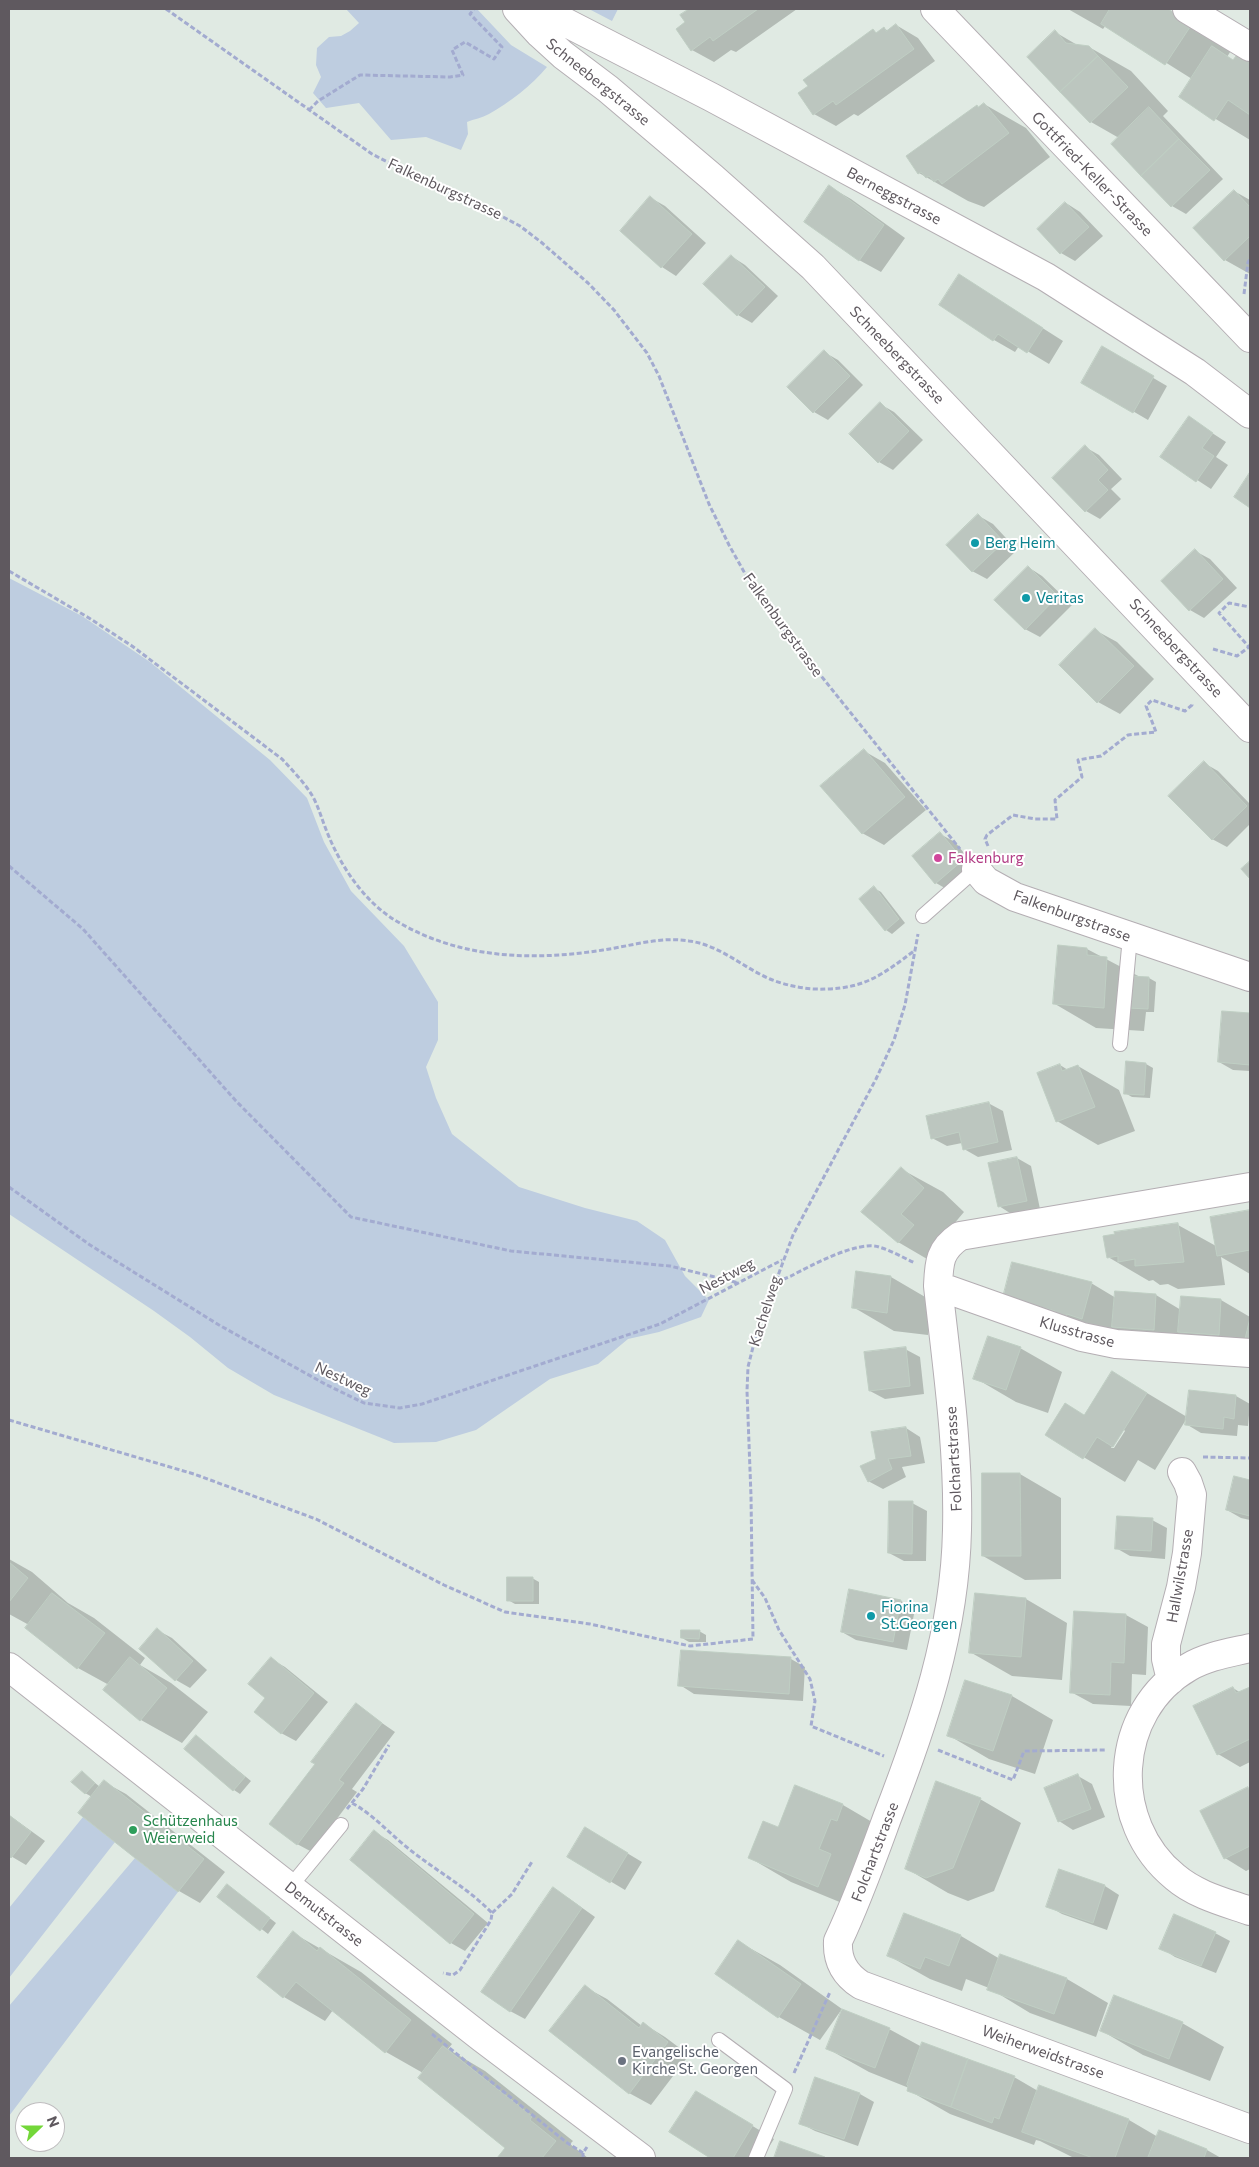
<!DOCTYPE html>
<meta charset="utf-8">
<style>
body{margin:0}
#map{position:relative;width:1259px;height:2167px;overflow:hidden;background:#e0eae3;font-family:Commissioner,sans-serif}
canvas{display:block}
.frame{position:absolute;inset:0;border:10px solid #5f595f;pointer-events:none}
.north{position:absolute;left:15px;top:2102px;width:50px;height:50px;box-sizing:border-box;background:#fff;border:1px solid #bfbdbf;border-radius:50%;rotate:68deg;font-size:14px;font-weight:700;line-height:20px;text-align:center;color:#5f595f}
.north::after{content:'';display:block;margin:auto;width:18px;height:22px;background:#73d739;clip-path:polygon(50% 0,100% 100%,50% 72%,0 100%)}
</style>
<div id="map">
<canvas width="1259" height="2167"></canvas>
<div class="frame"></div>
<div class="north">N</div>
</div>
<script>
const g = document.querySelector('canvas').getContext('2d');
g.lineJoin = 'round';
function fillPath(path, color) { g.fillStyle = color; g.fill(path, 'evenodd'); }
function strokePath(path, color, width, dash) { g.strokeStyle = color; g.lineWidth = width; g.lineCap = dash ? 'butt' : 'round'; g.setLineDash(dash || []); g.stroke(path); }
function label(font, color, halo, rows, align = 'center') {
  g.font = font + ' Commissioner,sans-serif'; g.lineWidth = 4; g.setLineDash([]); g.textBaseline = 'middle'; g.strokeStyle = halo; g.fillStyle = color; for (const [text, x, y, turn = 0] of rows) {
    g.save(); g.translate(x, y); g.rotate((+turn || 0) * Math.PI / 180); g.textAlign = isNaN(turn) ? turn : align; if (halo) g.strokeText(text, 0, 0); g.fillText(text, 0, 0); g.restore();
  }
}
const green = new Path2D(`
 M346 9H477L511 45 547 67C532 85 509 103 489 114 482 118 474 119 467 122L468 134 461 150 426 137 391 140 359 103 326 108 313 93 321 77 316 65 317 48 329 37 341 36 350 31 359 23Z
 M589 9H618L612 21Z
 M9 578 82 616 150 662 270 760 307 798 324 842 351 891 404 946 438 1002V1040L426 1067 436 1098 452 1134 519 1187 585 1208 637 1221 665 1240 685 1276 709 1300 701 1317 659 1332 628 1339 598 1364 550 1379 476 1430 436 1442 394 1443 274 1395 228 1368 190 1337 154 1311 9 1214Z
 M83 1817 115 1842 9 1978V1908Z
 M135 1858 178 1892 9 2116V2006Z`);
const shadow = new Path2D(`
 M692 9H797L736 52 731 50 714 62 692 50 687 22 682 16Z
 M1068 9H1168L1232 49 1227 57 1234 61 1250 60V140L1180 97 1192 79 1106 25 1103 29Z
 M896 25 918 38 935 61 858 116 854 114 836 126 814 114 873 31 877 33 884 28 888 31Z
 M1055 32 1079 46 1089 47 1131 71 1168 111 1163 116 1223 179 1186 214 1172 206 1112 144 1119 138 1091 122 1029 57Z
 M984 104 1026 128 1050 157 984 207 968 201 919 173Z
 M830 187 851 199 905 238 881 272 859 260Z
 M1234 191 1250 200V274L1225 260 1195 228Z
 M651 198 665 206 706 243 676 276 662 267 621 231Z
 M1066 203 1080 212 1103 236 1075 261 1061 253 1038 229Z
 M731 256 745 265 778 296 752 323 738 315 705 284Z
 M981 289 1063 341 1049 364 1019 346 1015 352 994 340Z
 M1102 348 1167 386 1148 420 1083 382Z
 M824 352 838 360 863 385 828 420 814 412Z
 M880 404 894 412 923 440 893 470 879 462 850 434Z
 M1189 418 1226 442 1216 457 1228 465 1211 489 1162 457Z
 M1085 447 1099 455 1122 479 1111 489 1121 499 1100 519 1086 511Z
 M979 516 993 524 1017 550 987 579 972 571Z
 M1195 551 1210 559 1237 588 1204 618 1190 610 1163 581Z
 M1028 567 1042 576 1072 605 1040 637 1025 629Z
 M1095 630 1117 642 1154 679 1120 714 1098 702Z
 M864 751 885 763 926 810 884 845 862 833Z
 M1204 763 1218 771 1250 804V824L1227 847 1212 839Z
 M940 834 955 842 977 869 950 891 936 883Z
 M874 888 881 892 905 923 892 934 886 930Z
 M1087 949 1142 978H1149L1156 982 1154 1012H1146L1144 1031 1096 1028 1055 1004Z
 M1223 1012 1250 1014V1071L1233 1070 1219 1062Z
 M1128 1062 1146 1064 1153 1068 1150 1098 1132 1097 1125 1093Z
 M1060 1065 1068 1070 1078 1066 1119 1090 1135 1131 1098 1145 1057 1121Z
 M988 1103 1003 1111 1012 1150 978 1157 964 1149 962 1143 947 1146 932 1138Z
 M1017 1158 1031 1166 1040 1209 1013 1215 999 1206Z
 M901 1169 943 1192 964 1212 942 1238 939 1266 898 1242Z
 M1250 1211V1274L1221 1257 1225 1285 1178 1289 1168 1284 1160 1285 1153 1280 1149 1281 1108 1257 1116 1233 1178 1225 1216 1246 1211 1218Z
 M857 1273 891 1277 932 1301 928 1335 894 1331 853 1307Z
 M1091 1283 1116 1298 1156 1295 1181 1310 1221 1300 1250 1317V1357L1124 1341 1004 1297Z
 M1020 1348 1062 1372 1048 1413 1016 1402 975 1378Z
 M905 1349 920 1357 924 1394 885 1399 870 1391Z
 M1112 1372 1187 1417 1236 1396 1250 1404 1248 1426 1238 1425 1237 1436 1201 1433 1186 1424 1187 1418 1155 1470 1138 1460 1125 1482 1047 1435 1066 1404 1085 1416ZM1123 1429 1125 1431 1114 1448H1111Z
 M906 1428 920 1437 925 1463 902 1467 906 1477 883 1489 868 1481 877 1459Z
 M1020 1474 1061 1498V1579L1025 1580 983 1556V1475Z
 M1235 1478 1250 1482V1520L1241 1518 1227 1510Z
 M912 1503 927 1511 926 1561H904L889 1553Z
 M1152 1520 1167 1528 1165 1559 1130 1556 1116 1548Z
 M9 1559 32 1572 68 1603 94 1618 145 1658 140 1665 171 1683 208 1712 182 1743 141 1720 105 1690 109 1685 78 1668 27 1628 29 1625 9 1614Z
 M532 1578 539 1582V1604H515L508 1600Z
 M976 1595 1026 1599 1067 1623 1062 1680 1012 1676 970 1652Z
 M901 1601 915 1609 907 1650 856 1640 842 1632Z
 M1075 1612 1126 1615 1148 1627 1146 1675 1132 1674 1131 1706 1093 1704 1071 1692Z
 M157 1630 172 1638 207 1670 190 1688 176 1680 141 1649Z
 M699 1631 706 1635V1642H689L682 1638Z
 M682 1651 791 1659 805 1667 803 1701 694 1694 680 1685Z
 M271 1659 285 1667 328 1702 296 1741 281 1733 267 1698Z
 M966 1681 1012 1696 1053 1720 1035 1774 989 1759 948 1735Z
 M1233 1688 1241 1693 1250 1688V1762L1240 1767 1218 1754Z
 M356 1705 395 1732 352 1789 357 1792 312 1852 297 1844 316 1764Z
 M196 1736 251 1781 240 1794 234 1790Z
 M82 1772 100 1787 104 1782 126 1794 225 1872 200 1903 179 1891 92 1797 85 1793Z
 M1078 1776 1092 1784 1105 1817 1073 1830 1059 1821Z
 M796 1786 843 1805 884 1829 859 1910 791 1882 750 1858 779 1828Z
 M1248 1789 1250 1790V1869L1246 1871 1225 1858Z
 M980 1799 1021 1823 994 1891 968 1901 948 1893 907 1869Z
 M9 1815 45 1841 26 1865 9 1855Z
 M585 1828 642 1862 625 1890 568 1856Z
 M374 1832 388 1840 488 1923 465 1951 451 1943Z
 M1060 1871 1105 1886 1119 1895 1107 1930 1062 1914 1048 1906Z
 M227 1885 276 1923 268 1934 219 1896Z
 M567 1897 595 1917 525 2019 510 2011Z
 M293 1933 361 1972 452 2044 448 2049 485 2071 573 2141 570 2144 588 2158H498L507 2147 423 2073 386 2052 333 2010 325 2021 284 1997Z
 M1215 1933 1230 1941 1216 1973 1175 1957 1161 1948Z
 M961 1936 1000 1959 1001 1955 1067 1979 1108 2003 1096 2037 1030 2013 989 1988 966 1979 962 1991 930 1979 889 1956Z
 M739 1942 780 1965 842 2009 820 2040 779 2017Z
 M585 1987 607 1999 642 2026 644 2024 665 2037 689 2055 651 2105 629 2093Z
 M1182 2023 1224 2047 1210 2081 1143 2055 1102 2031Z
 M889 2029 922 2047 1014 2077 1038 2091 1040 2087 1129 2120 1158 2137 1207 2150 1221 2158H1074L1040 2141 1036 2140 1034 2145 950 2114 908 2090 909 2088 869 2072 828 2049Z
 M860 2094 874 2102 858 2146 815 2131 800 2123Z
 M718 2105 774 2139 762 2158H713L671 2132Z`);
const building = new Path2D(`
 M689 9H758L713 41 710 37 691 51 676 29 685 22 680 15Z
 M1110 9H1168L1192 24 1165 65 1101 24Z
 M896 24 914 49 836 105 833 101 813 115 798 93 808 86 803 80 873 29 876 33 884 27 886 31Z
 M1055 30 1066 43 1089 46 1098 56 1060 92 1027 57Z
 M1212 46 1233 60 1239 52 1250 59V115L1228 100 1214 121 1179 97Z
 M1098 56 1128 87 1090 123 1060 92Z
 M984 103 1009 133 942 184 938 179 934 182 929 176 926 178 921 172 918 174 906 156 977 105 978 107Z
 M1149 107 1179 139 1141 176 1111 144Z
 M1179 139 1210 170 1171 207 1141 176Z
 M829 185 884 225 859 261 804 222Z
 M1234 190 1250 207V236L1224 261 1193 228Z
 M650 196 692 234 661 268 620 231Z
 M1065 202 1089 227 1060 254 1037 229Z
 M731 255 765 287 737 316 703 284Z
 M959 274 1043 328 1027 353 998 334 993 341 939 305Z
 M1102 346 1154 376 1133 413 1081 383Z
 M824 350 850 376 813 413 787 387Z
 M880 402 909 431 878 463 849 434Z
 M1189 416 1213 433 1202 448 1214 456 1196 482 1160 457Z
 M1085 445 1108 470 1098 480 1108 490 1085 512 1052 478Z
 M1250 472V508L1234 497Z
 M978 514 1004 542 972 572 946 545Z
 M1195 549 1223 579 1189 611 1161 581Z
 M1028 566 1058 596 1025 630 994 600Z
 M1095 628 1134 666 1097 703 1059 665Z
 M864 749 905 797 862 834 820 786Z
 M1204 761 1247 806 1212 840 1168 796Z
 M940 832 963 860 935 884 912 856Z
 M1250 861V879L1241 869Z
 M874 886 899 919 885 931 859 899Z
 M1058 945 1087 948V955L1107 957 1104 1008 1053 1004Z
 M1130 976 1149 977 1148 1009 1129 1008Z
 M1222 1011 1250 1013V1065L1218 1062Z
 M1126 1061 1146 1063 1144 1095 1124 1094Z
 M1060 1064 1062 1071 1078 1065 1095 1107 1056 1122 1037 1073Z
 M989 1102 998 1142 963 1150 959 1132 931 1139 926 1116Z
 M1017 1157 1027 1201 998 1207 988 1163Z
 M901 1167 924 1188 901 1214 914 1225 898 1243 861 1212Z
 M1250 1210V1250L1217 1256 1210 1217Z
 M1178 1223 1184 1262 1135 1266V1259L1118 1262V1256L1107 1258 1103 1236 1115 1234 1114 1232Z
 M1012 1262 1092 1282 1082 1319 1067 1314 1066 1319 1054 1316 1055 1311 1003 1297Z
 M856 1271 891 1276 887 1313 852 1308Z
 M1115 1291 1156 1294 1154 1330 1112 1327Z
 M1181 1296 1221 1299 1219 1335 1178 1332Z
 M1250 1318V1342L1245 1341Z
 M988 1336 1021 1347 1006 1390 973 1379Z
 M906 1347 910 1386 869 1391 864 1352Z
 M1112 1371 1147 1393 1113 1447 1097 1437 1083 1459 1045 1435 1065 1403 1084 1415Z
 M1189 1390 1236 1395 1234 1419 1224 1417 1223 1429 1185 1425Z
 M906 1427 911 1456 888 1459 892 1469 868 1482 860 1466 876 1459 871 1432Z
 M982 1473H1020L1021 1556H982Z
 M1234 1476 1250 1480V1516L1226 1510Z
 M889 1501H913L912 1554 888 1553Z
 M1117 1516 1153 1518 1151 1551 1115 1549Z
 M9 1562 28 1578 9 1602Z
 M507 1577H533V1601H507Z
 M849 1589 901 1600 893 1642 841 1632Z
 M52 1593 105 1633 77 1669 25 1628Z
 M975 1593 1026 1598 1021 1657 969 1653Z
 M1074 1611 1126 1614 1124 1663 1111 1662 1110 1695 1070 1693Z
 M157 1628 193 1661 175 1681 139 1649Z
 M681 1630H700L699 1639 681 1638Z
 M681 1650 791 1657 789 1694 678 1686Z
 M130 1657 167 1688 140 1721 103 1690Z
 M271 1657 314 1693 281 1734 254 1712 265 1698 248 1684Z
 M965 1680 1012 1695 993 1751 947 1736Z
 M1233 1687 1236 1693 1250 1687V1739L1217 1755 1193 1706Z
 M356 1703 382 1723 339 1780 344 1783 297 1845 269 1824 315 1764 311 1762Z
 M196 1735 245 1777 233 1791 184 1749Z
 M82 1771 95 1783 85 1794 71 1782Z
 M1078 1774 1091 1809 1058 1822 1044 1788Z
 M104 1780 204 1859 178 1892 78 1813Z
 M936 1781 981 1798 953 1868 926 1878 905 1869Z
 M795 1785 843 1804 837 1821 831 1819 819 1849 831 1854 818 1887 748 1858 763 1821 778 1827Z
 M1248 1787 1250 1792V1846L1224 1859 1200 1811Z
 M9 1815 31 1832 11 1858 9 1856Z
 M585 1827 628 1853 610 1883 567 1857Z
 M374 1830 474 1914 450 1944 350 1860Z
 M1059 1869 1105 1885 1093 1923 1046 1907Z
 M227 1884 270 1918 260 1931 217 1897Z
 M553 1887 582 1908 510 2012 481 1992Z
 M904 1913 961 1935 949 1966 925 1957 920 1969 887 1956Z
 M1174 1914 1216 1932 1201 1966 1159 1949Z
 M293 1931 317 1951 320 1947 411 2020 385 2053 296 1982 283 1998 257 1977Z
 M738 1940 801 1984 778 2018 715 1974Z
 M1000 1954 1067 1978 1054 2014 987 1990Z
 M585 1985 639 2028 643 2022 668 2042 629 2094 549 2031Z
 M1114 1995 1183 2022 1169 2059 1100 2031Z
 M842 2009 890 2028 875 2068 826 2049Z
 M922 2042 968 2059 951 2107 907 2091 908 2086 907 2085Z
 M443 2046 532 2116 530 2120 556 2141 542 2158H497L505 2148 418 2078Z
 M968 2059 1015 2076 999 2119 994 2117 992 2123 951 2107Z
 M815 2077 860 2093 844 2139 799 2124Z
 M1039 2085 1129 2119 1115 2158H1093L1022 2132Z
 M696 2091 753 2125 733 2158H710L669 2132Z
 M1159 2130 1207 2149 1204 2158H1148Z
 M780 2141 825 2157 824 2158H774Z`);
const path = new Path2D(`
 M166 9 372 154 434 186 477 203 520 226 541 242 588 283 614 310 647 353 659 376 709 504 729 545 748 579 773 616 960 849
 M309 110 318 101 360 75 450 77 463 75 452 50 465 42 494 59 502 47 470 14 474 9
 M1244 294 1248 262 1250 259
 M9 571 89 618 132 646 282 759C293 771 305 783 313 797 319 808 322 820 327 832 341 867 365 903 398 922 461 959 533 961 603 950 631 946 661 936 689 941 720 945 742 967 770 979 787 986 808 990 826 989 866 988 883 974 914 951
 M1213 649 1237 656 1249 647 1219 613 1229 603 1250 607
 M988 846 985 839 987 835 1013 815 1035 819H1057L1055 800 1082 777 1078 760 1101 756 1128 735 1156 732 1146 706 1152 700 1185 711 1192 705 1191 703
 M9 866 83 929 236 1101 351 1217 511 1251 670 1266 739 1283
 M9 1187 90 1245 219 1325 325 1384 364 1403 400 1408 422 1404 660 1324 782 1260
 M776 1277 784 1279 791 1276C810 1266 858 1240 879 1247 892 1251 904 1258 915 1263
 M9 1420 194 1474 316 1519 444 1585 505 1612 590 1624 690 1646 753 1639 751 1496 747 1391 748 1367 756 1335 793 1235 876 1079 894 1040 905 1005 918 934
 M1203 1457 1250 1458
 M752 1580 765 1598 779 1630 810 1679 815 1701 811 1726 884 1756
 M938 1750 1013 1780 1024 1751 1106 1750
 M352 1803C372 1814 386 1830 403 1844 432 1869 465 1885 492 1913L491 1920 460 1970 453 1975 443 1973
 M347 1809 363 1789 389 1745
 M492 1913 512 1894 533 1860
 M432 2034 566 2142 583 2153
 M794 2073 830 1992
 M583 2158V2153L587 2147`);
const service = new Path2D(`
 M923 916 976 869
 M1120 1044 1130 937
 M290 1887 341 1825
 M719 2040 785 2089 756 2158`);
const minor = new Path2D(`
 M517 9 540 34 563 55 608 89 713 178 813 267 1250 728
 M1187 9 1250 47
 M522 14 537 11 557 18 711 97 1046 277 1195 372 1250 414
 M976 869 986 881 1015 897 1250 977
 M1250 1187 960 1236C939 1250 939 1263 938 1286 947 1367 959 1449 957 1530 955 1632 923 1725 887 1818 872 1859 857 1901 838 1941 837 1960 844 1974 861 1985L1250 2129
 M938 1286 1082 1337 1116 1344 1250 1353
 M1250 1648C1229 1653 1208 1656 1189 1667 1112 1711 1108 1823 1175 1877 1196 1895 1224 1902 1250 1911
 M1171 1680 1166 1659V1644L1181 1587 1187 1553 1192 1495 1188 1483 1182 1472`);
const tertiary = new Path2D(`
 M935 9 1250 338
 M9 1667 482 2038 641 2158`);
const markers = [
 [975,543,5,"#0f9aa8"],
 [1026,598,5,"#0f9aa8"],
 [938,858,5,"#d1479c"],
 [871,1616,5,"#0f9aa8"],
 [133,1830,5,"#2e9e5b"],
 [622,2061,5,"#6b7280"]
];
const streetNames = [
 ["Schneebergstrasse",598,82,39],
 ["Gottfried-Keller-Strasse",1092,174,46],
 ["Falkenburgstrasse",445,189,25],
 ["Berneggstrasse",894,196,28],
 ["Schneebergstrasse",897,355,46],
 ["Falkenburgstrasse",783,625,54],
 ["Schneebergstrasse",1176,648,47],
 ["Falkenburgstrasse",1072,916,20],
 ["Nestweg",727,1276,-28],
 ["Kachelweg",765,1311,-72],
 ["Klusstrasse",1077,1332,16],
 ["Nestweg",343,1379,25],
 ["Folchartstrasse",954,1459,-93],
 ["Hallwilstrasse",1180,1576,-80],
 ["Folchartstrasse",875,1852,-69],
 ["Demutstrasse",324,1914,38],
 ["Weiherweidstrasse",1043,2052,20]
];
const cultureNames = [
 ["Berg Heim",985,543],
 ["Veritas",1036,598],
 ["Fiorina",881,1607],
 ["St.Georgen",881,1624]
];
const hotelNames = [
 ["Falkenburg",948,858]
];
const leisureNames = [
 ["Schützenhaus",143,1821],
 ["Weierweid",143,1838]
];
const worshipNames = [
 ["Evangelische",632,2052],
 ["Kirche St. Georgen",632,2069]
];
fillPath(green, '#becde0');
fillPath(shadow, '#0003');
fillPath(building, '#bcc6bf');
strokePath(building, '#bfcec3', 1);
strokePath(service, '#b4aeb3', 16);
strokePath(minor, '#b4aeb3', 30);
strokePath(tertiary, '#b4aeb3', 30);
strokePath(path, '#a3abd0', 3, [5, 2.5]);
strokePath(service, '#fff', 14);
strokePath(minor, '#fff', 28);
strokePath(tertiary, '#fff', 28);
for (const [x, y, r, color] of markers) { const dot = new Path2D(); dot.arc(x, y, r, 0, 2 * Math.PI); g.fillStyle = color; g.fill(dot); strokePath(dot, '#fff', 2); }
label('15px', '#5f595f', '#fff', streetNames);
label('15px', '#0d838f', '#fff', cultureNames, 'left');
label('15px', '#b23c85', '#fff', hotelNames, 'left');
label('15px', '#27864d', '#fff', leisureNames, 'left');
label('15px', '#5b616d', '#fff', worshipNames, 'left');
</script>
